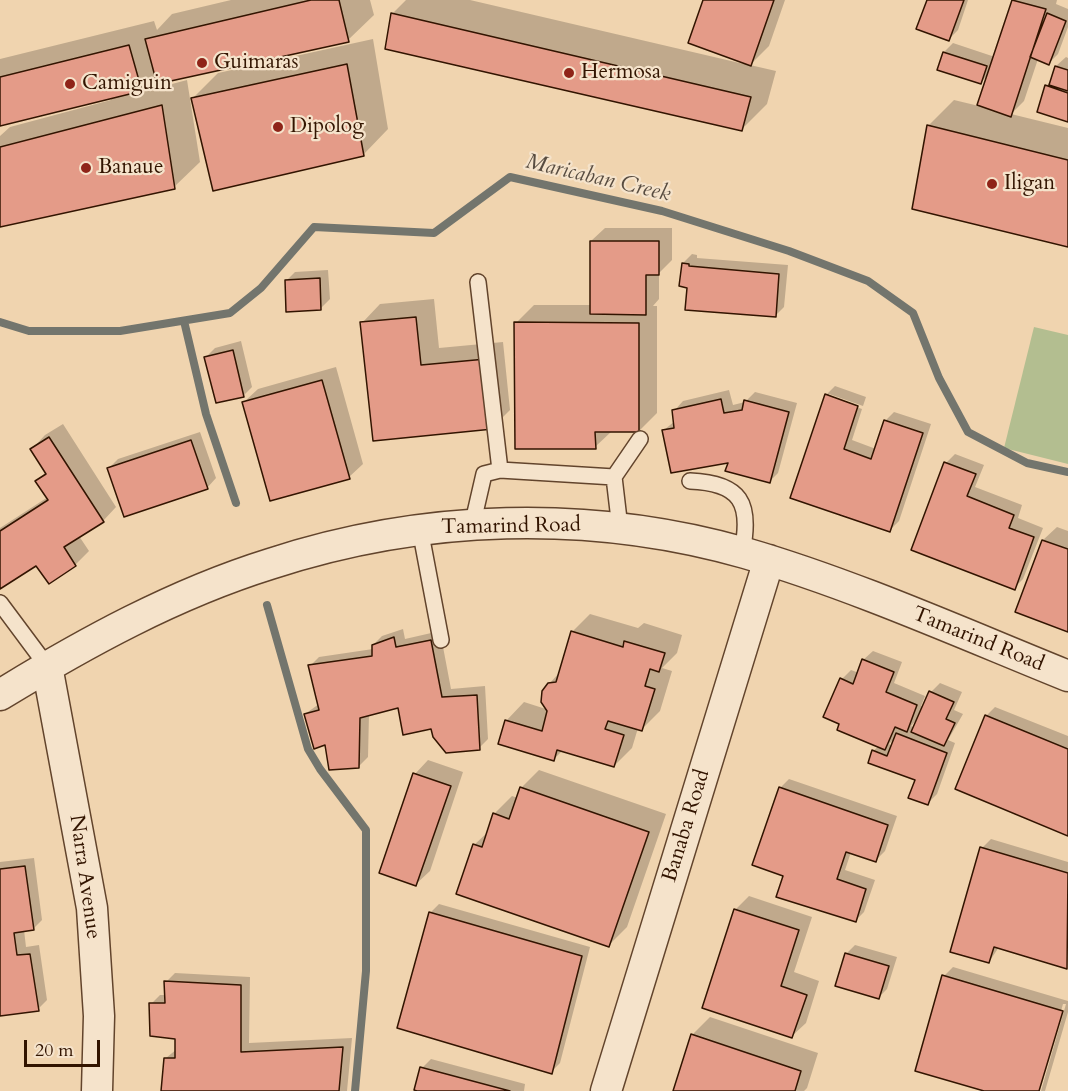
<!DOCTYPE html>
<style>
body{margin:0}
#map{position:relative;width:1068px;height:1091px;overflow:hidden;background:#f0d4af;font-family:Cardo,serif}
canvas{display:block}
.scale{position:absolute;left:24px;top:1040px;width:76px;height:27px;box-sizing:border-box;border:3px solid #321400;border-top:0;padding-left:8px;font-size:18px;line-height:21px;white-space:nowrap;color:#321400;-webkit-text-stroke:4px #f5e3cb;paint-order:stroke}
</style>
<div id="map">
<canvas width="1068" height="1091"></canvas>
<div class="scale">20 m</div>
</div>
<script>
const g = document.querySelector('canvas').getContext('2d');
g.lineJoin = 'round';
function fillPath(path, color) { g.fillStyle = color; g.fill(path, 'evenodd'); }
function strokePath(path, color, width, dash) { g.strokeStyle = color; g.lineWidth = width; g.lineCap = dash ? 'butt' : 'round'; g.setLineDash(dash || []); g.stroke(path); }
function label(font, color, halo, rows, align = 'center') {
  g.font = font + ' Cardo,serif'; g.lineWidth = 4.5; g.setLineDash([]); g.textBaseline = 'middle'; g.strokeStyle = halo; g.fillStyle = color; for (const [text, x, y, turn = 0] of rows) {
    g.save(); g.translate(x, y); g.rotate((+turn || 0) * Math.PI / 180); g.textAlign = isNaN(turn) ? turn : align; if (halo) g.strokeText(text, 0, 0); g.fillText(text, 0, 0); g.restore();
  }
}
const green = new Path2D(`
 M1034 327 1068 335V464L1004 448Z`);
const shadow = new Path2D(`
 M231 0H370L374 15 348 40 156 75 138 93 187 80 200 162 174 187 0 222V136L10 127 111 100 110 97 0 125V59L154 21 157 30 172 14Z
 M406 0H470L744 64 704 0H785L769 46 750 65 776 71 767 104 742 129 386 47 393 13Z
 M928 0H968L958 30 949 39Z
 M1014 0H1057L1056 4 1068 9V27L1058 54 1049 63 1038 59 1024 101 1011 114 1068 128V245L914 208 929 125 954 100 979 106 989 74 981 82 944 52 953 43 995 57Z
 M373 39 388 129 363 155 193 98 218 73Z
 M1066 57 1068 58V121L1046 86 1051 81 1056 66Z
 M605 228H672V260L659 273V299L653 306H657V413L639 431H612L595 447 516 323 534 305H591V241Z
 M692 254 697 255V258L788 265 784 307 775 316 688 287 683 263Z
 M328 270 330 299 321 308 286 281 295 272Z
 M434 299 439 348 503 342 510 410 492 428 362 323 380 304Z
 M241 341 252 387 243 396 206 357 215 348Z
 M336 367 363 464 349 477 244 402 258 389Z
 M835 386 866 397 863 406 829 394V397L862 409 852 440 876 449 885 421 894 412 931 424 899 521 890 530 792 497 826 395Z
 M729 390 733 405 745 402 755 392 797 403 778 473 769 482 664 430 675 421 674 411 683 401Z
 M63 424 116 507 103 521 79 536 89 551 75 565 49 582 37 563 0 587V528L48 497 37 481 46 472 32 449 45 435Z
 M200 432 216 478 207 488 109 468 118 459Z
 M955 454 984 465 975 487 1022 505 1018 518 1043 528 1023 579 1014 588 946 463Z
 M1057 527 1068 531V631L1017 611 1043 540Z
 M590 614 638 628 644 623 682 635 677 653 662 668 672 671 660 711 642 729 638 728 632 748 614 766 563 750 554 759 506 721 524 702 549 710V684L560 672 572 632Z
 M403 629 405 639 440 631 451 689 485 686 488 739 479 748 432 727 399 706 369 714 368 757 359 766 327 743 305 714 319 704 310 666 319 657 373 649V645L382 636Z
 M873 651 902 662 894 683 925 696 921 706 924 707 931 692 940 683 962 692 954 710 963 714 948 740 955 743 937 794 928 803 917 779 873 751 879 746 841 723 842 679 851 670 859 673 863 660ZM919 717 915 728 911 726ZM896 737 892 746 889 744Z
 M995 707 1068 736V834L986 716Z
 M428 760 463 772 430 871 416 884 415 774Z
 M539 770 666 814 627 927 609 945 474 845 489 831 494 814 512 796 518 798 521 788Z
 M789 779 897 816 885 851 876 860 851 852 845 870 875 880 864 912 855 921 780 788Z
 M991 839 1068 862 1067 967 999 947 989 962 982 848Z
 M34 858 42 920 33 929 24 930 26 947 39 945 47 1000 38 1009 0 1015V862Z
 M749 896 812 917 794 972 819 981 806 1023 792 1036 735 910Z
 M439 904 590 947 560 1063 551 1072 430 913Z
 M855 945 897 957 887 989 878 998 846 954Z
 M953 967 1068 1001V1012L1045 1091H1041L1066 1004H1063L1038 1091H989L944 976Z
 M175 973 250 977 249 1043 352 1038 347 1091H162L166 1058 177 1049V1037L151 1004 160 995H166V982Z
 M710 1017 818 1053 807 1088 804 1091H674L692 1035Z
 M431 1059 525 1084 524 1091H422V1068Z`);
const stream = new Path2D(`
 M184 321 206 414 236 503
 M0 322 29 331H120L230 313 261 288 314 227 434 233 510 177 662 211 789 251 868 281 913 313 939 378 968 432 1027 463 1068 472
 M267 605 308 749 320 769 366 830V971L355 1091`);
const building = new Path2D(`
 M311 0H339L349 42 157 84 145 39Z
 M703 0H774L751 66 688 43Z
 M927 0H964L949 41 916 29Z
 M1012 0 1046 9 1011 117 977 105Z
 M391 13 751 97 742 131 385 49Z
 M1047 13 1066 21 1049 65 1030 57Z
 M129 45 142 91 0 126V77Z
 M943 52 987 66 981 84 937 70Z
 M347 64 364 156 213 191 191 98Z
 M1055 66 1068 70V91L1049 85Z
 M1045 85 1068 93V122L1037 112Z
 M162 105 175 189 0 227V147Z
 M927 125 1068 160V247L912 209Z
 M590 241H659V275H646V315L590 314Z
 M682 263 689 264V266L779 274 776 317 685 310 687 288 679 286Z
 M320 278 321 310 286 312 285 280Z
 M416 317 421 365 486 359 493 429 373 441 360 322Z
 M514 322 639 323V432H595L596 449H515Z
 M233 350 244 397 216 403 204 357Z
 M322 380 350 479 270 501 242 402Z
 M825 394 858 406 844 449 871 459 884 420 923 433 890 532 790 498Z
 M721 399 724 413 742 410 744 400 789 412 770 483 725 471 728 463 671 473 662 430 674 428 672 410Z
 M49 437 104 522 64 547 76 566 49 584 36 566 0 589V531L48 500 35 481 46 474 30 449Z
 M191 440 208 489 124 517 107 468Z
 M944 462 976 474 967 496 1014 515 1009 528 1034 537 1015 590 911 550Z
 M1042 540 1068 549V632L1015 612Z
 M571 631 623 647 624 641 665 653 659 672 650 669 645 686 655 689 642 731 608 721 605 729 624 735 614 767 557 750 554 761 498 744 505 720 542 731 547 711 541 702 542 691 548 683 556 682Z
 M394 637 396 647 431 640 442 697 477 695 480 750 446 753 433 737 431 729 403 735 398 708 360 718 359 768 329 770 325 745 314 749 304 714 319 710 308 665 372 656V645Z
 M862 659 894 672 886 692 917 705 907 732 895 727 885 750 837 730 839 724 823 717 840 678 853 684Z
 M929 691 954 702 946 719 955 723 944 746 911 732Z
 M985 715 1068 749V836L955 789Z
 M896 733 947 753 928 805 908 798 915 780 868 763 872 750 887 756Z
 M413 773 451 786 416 886 379 873Z
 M520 787 649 832 609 947 456 894 473 844 482 847 493 813 509 819Z
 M779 787 888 825 876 862 846 852 837 879 866 889 856 922 776 897 783 876 752 865Z
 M980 847 1068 873 1067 969 994 947 989 963 950 952Z
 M25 866 34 930 14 933 17 955 30 954 39 1011 0 1016V869Z
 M734 909 799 930 781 986 807 995 792 1038 702 1008Z
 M429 912 582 956 552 1074 397 1028Z
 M845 953 889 966 879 999 835 986Z
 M942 975 1063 1011 1039 1091H984L915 1071Z
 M164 981 241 985V1052L343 1047 339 1091H161L164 1058H175V1039L150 1036 149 1003H165Z
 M691 1034 801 1071 795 1091H673Z
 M420 1067 510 1091H417L414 1090Z`);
const lane = new Path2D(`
 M478 282 500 470
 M614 477 640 439
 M690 481C741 483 752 503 742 552
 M472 526 484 474 500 470 614 477 620 528
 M420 529 441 640
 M0 603 47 666`);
const street = new Path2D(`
 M47 666 92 908 99 1016 97 1091
 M0 695C85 643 174 594 270 564 422 514 590 509 745 553 852 584 964 634 1068 676
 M606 1091 769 560`);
const markers = [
 [202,63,6,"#8f2418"],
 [569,73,6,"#8f2418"],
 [70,84,6,"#8f2418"],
 [278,127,6,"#8f2418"],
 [86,168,6,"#8f2418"],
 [992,184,6,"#8f2418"]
];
const poiNames = [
 ["Guimaras",214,63],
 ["Hermosa",581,73],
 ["Camiguin",82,84],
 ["Dipolog",290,127],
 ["Banaue",98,168],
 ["Iligan",1004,184]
];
const streetNames = [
 ["Tamarind Road",511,527,-1],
 ["Tamarind Road",978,640,22],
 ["Banaba Road",687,826,-73],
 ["Narra Avenue",84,877,82]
];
const waterNames = [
 ["Maricaban Creek",598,179,13]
];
fillPath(green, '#b3be90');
fillPath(shadow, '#0003');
strokePath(stream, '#73756d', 8);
fillPath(building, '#e49b88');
strokePath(building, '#321400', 1.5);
strokePath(lane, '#62442c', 18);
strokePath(street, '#62442c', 33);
strokePath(lane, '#f5e3cb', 15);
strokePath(street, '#f5e3cb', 30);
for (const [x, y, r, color] of markers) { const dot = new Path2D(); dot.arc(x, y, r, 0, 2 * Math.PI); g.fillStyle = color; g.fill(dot); strokePath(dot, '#f5e3cb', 2); }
label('21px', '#321400', '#f5e3cb', poiNames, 'left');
label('21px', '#321400', '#f5e3cb', streetNames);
label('italic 22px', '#584c40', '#f5e3cb', waterNames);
</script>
